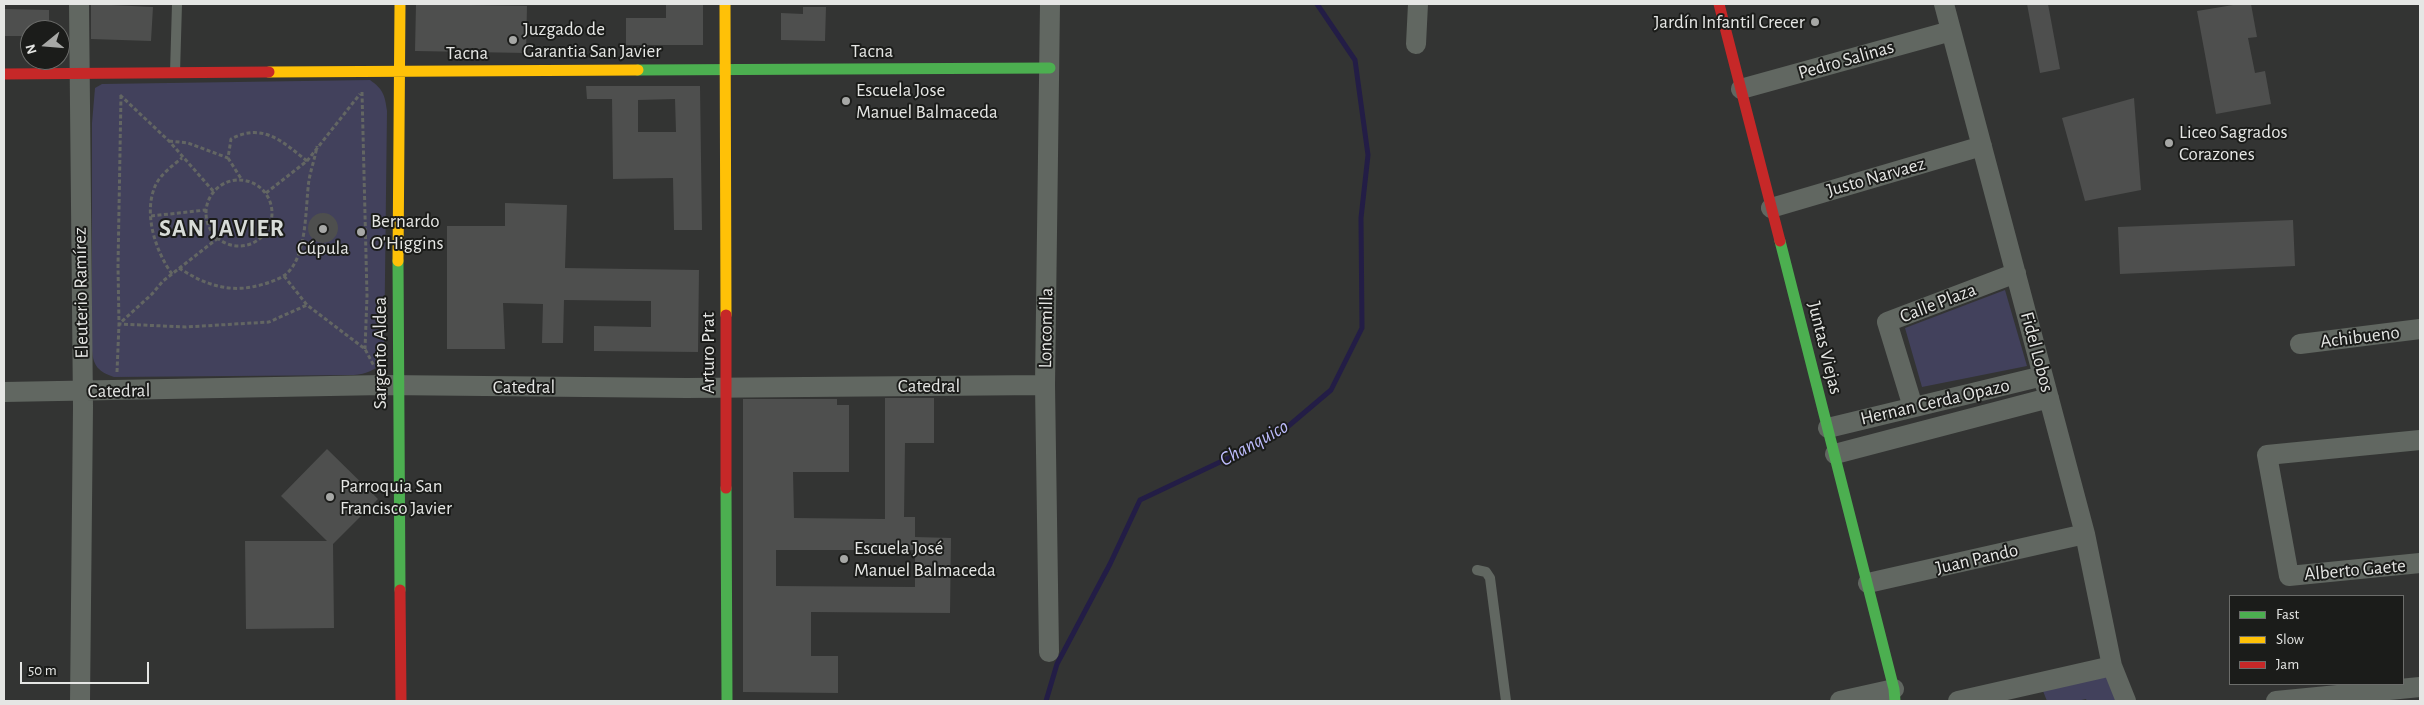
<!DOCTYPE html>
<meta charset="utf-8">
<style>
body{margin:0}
#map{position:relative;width:2424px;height:705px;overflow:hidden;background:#333433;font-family:"Alegreya Sans",sans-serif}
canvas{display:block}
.frame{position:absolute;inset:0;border:5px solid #e5e6e4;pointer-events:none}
.legend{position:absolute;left:2229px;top:595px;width:175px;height:90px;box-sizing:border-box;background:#1b1c1a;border:1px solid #6c6d6b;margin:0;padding:6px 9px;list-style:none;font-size:15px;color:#e5e6e4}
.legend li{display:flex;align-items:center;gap:10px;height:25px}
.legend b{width:25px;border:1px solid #6c6d6b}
.north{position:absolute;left:20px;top:20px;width:50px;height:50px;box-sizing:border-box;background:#1b1c1a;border:1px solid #6c6d6b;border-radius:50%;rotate:253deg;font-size:14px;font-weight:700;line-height:20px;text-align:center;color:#e5e6e4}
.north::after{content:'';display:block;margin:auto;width:18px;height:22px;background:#a7a8a6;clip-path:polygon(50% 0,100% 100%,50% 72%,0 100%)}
.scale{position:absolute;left:20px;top:662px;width:129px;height:22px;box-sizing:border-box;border:2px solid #e5e6e4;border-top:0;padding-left:6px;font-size:15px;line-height:18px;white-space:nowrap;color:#e5e6e4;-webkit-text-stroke:4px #1b1c1a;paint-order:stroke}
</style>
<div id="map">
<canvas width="2424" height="705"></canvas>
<div class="frame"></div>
<ul class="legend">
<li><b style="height:6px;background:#4caf50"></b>Fast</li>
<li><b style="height:6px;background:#ffc107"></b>Slow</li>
<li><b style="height:6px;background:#c62828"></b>Jam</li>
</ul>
<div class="north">N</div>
<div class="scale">50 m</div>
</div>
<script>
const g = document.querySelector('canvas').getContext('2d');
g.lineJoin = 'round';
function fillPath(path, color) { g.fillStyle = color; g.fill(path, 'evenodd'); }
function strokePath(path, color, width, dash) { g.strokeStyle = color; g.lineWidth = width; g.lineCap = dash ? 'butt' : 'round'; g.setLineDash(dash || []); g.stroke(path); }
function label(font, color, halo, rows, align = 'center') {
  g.font = font + ' "Alegreya Sans",sans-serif'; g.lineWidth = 4; g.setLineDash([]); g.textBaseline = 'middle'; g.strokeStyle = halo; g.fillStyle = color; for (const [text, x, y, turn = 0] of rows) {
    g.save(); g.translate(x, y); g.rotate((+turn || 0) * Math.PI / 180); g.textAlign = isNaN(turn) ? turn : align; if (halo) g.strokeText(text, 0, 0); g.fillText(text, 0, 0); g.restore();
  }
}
const green = new Path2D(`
 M370 80C383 89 385 95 387 111L384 361C376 370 366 374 354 375L114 377C99 372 93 366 92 350V123L95 88 102 84Z
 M2005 290 2027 366 1922 387 1905 328Z
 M2107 673 2119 701H2087L2086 699 2077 701H2047L2041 686Z`);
const stream = new Path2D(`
 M1046 701 1057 664 1110 564 1140 500 1279 434 1331 390 1362 328 1361 218 1368 155 1355 60 1317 4`);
const building = new Path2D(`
 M91 4 153 7 151 41 91 39Z
 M416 4 527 6 526 53 415 51Z
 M666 4H703V45H626V18H666Z
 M2027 4H2048L2060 69 2040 73Z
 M2239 4H2251L2257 37 2248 38 2255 73 2265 71 2271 104 2216 114 2197 11Z
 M803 7H826L825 41 781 40V13L803 14Z
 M4 9 49 10V30H30V36H4Z
 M586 86H700L702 230H674L673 178 613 179 612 99H587ZM675 99 676 132H638V100Z
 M2134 98 2141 190 2085 201 2062 118Z
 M505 203 567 205 565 268 699 270 698 352 594 351V326L651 327V301L564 300 563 343H542L543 304 503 303 505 349H447V226H505Z
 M308 228a15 15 0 1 1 30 0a15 15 0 1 1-30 0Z
 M2293 220 2295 266 2120 274 2118 227Z
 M885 398H934V443H905L904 517H915V537L951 538 950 613 811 612V656H838V693L743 692V399H837V405H849V472H793L794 518 885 519ZM776 550H915V587L776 586Z
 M327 449 378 499 333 544 334 628 246 629 245 541H327L281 496Z`);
const path = new Path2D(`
 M362 92 367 296 365 349
 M120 95 169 141 214 192
 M121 95 118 266 119 324 186 327 269 322 307 305
 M169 141 188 143 228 158 231 139C263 122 283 142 307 161
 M228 158 242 180
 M206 213a33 33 0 1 1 66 0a33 33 0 1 1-66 0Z
 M266 193 307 161 360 94
 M151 216 206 210
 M179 268C202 283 225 292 252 287 262 285 276 281 285 275 308 257 305 207 309 180 311 169 315 158 317 146
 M172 274C156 252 144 216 154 189 158 176 172 166 182 158
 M284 276 307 305 365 349 374 366
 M117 372 119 324 152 294 163 281 218 238`);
const lane = new Path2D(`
 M175 73 177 4
 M1477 570 1486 572 1490 578 1506 701`);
const street = new Path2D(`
 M79 4 83 407 80 701
 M1944 4 2085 534 2112 666 2126 701
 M1416 44 1418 4
 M1741 89 1951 31
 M1771 208 1982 146
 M2300 344 2420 329
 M4 392 384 385 687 388 1045 385
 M1913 407 1887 322 2016 273
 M1828 428 2043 376
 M2420 440 2267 455 2289 576 2420 563
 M1835 454 2049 398
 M1868 583 2085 534
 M1049 652 1045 385 1050 4
 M1840 701 1894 689
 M1958 701 2112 666
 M2276 701 2420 687`);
const fast = new Path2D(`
 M638 70 1050 68
 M1780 241 1894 689 1895 701
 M398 261 400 590
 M726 488 727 701`);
const slow = new Path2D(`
 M725 4 726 315
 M269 72 638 70
 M398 261 400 4`);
const jam = new Path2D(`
 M1719 4 1780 241
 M4 74 269 72
 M726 315V488
 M400 590 401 701`);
const markers = [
 [1815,22,5,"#a7a8a6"],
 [513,40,5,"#a7a8a6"],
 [846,101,5,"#a7a8a6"],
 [2169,143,5,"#a7a8a6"],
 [323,229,5,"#a7a8a6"],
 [361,232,5,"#a7a8a6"],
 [330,497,5,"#a7a8a6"],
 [844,559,5,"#a7a8a6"]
];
const poiNames = [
 ["Jardín Infantil Crecer",1805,22,"right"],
 ["Juzgado de",523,29],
 ["Garantia San Javier",523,51],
 ["Escuela Jose",856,90],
 ["Manuel Balmaceda",856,112],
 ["Liceo Sagrados",2179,132],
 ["Corazones",2179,154],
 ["Bernardo",371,221],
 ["O'Higgins",371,243],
 ["Cúpula",323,248,"center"],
 ["Parroquia San",340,486],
 ["Francisco Javier",340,508],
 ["Escuela José",854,548],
 ["Manuel Balmaceda",854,570]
];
const streetNames = [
 ["Tacna",872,51],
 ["Tacna",467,53],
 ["Pedro Salinas",1846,60,-16],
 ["Justo Narvaez",1876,177,-16],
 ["Eleuterio Ramírez",81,293,-91],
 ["Calle Plaza",1938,303,-21],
 ["Loncomilla",1046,328,-89],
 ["Achibueno",2360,337,-7],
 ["Juntas Viejas",1825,348,76],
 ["Fidel Lobos",2037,352,75],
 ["Sargento Aldea",380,353,-90],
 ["Arturo Prat",708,353,-90],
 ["Catedral",929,386],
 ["Catedral",524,387],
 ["Catedral",119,391,-1],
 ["Hernan Cerda Opazo",1935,402,-13],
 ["Juan Pando",1977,559,-13],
 ["Alberto Gaete",2355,570,-5]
];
const waterNames = [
 ["Chanquico",1254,443,-29]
];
const districtNames = [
 ["SAN JAVIER",222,229]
];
fillPath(green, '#42415c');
strokePath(stream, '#231d46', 5);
fillPath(building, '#4e4f4e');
strokePath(path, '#636663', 3, [4, 2.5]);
strokePath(lane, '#616761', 10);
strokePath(street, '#616761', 20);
strokePath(fast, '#4caf50', 11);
strokePath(slow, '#ffc107', 11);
strokePath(jam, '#c62828', 11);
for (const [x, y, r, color] of markers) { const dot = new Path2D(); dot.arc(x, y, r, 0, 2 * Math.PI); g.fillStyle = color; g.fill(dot); strokePath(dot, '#1b1c1a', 2); }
label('19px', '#e5e6e4', '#1b1c1a', poiNames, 'left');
label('19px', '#e5e6e4', '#1b1c1a', streetNames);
label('italic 20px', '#bcbbfb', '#1b1c1a', waterNames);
g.letterSpacing = '1px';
label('bold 24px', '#d8dcd8', '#1b1c1a', districtNames);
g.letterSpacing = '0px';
</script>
